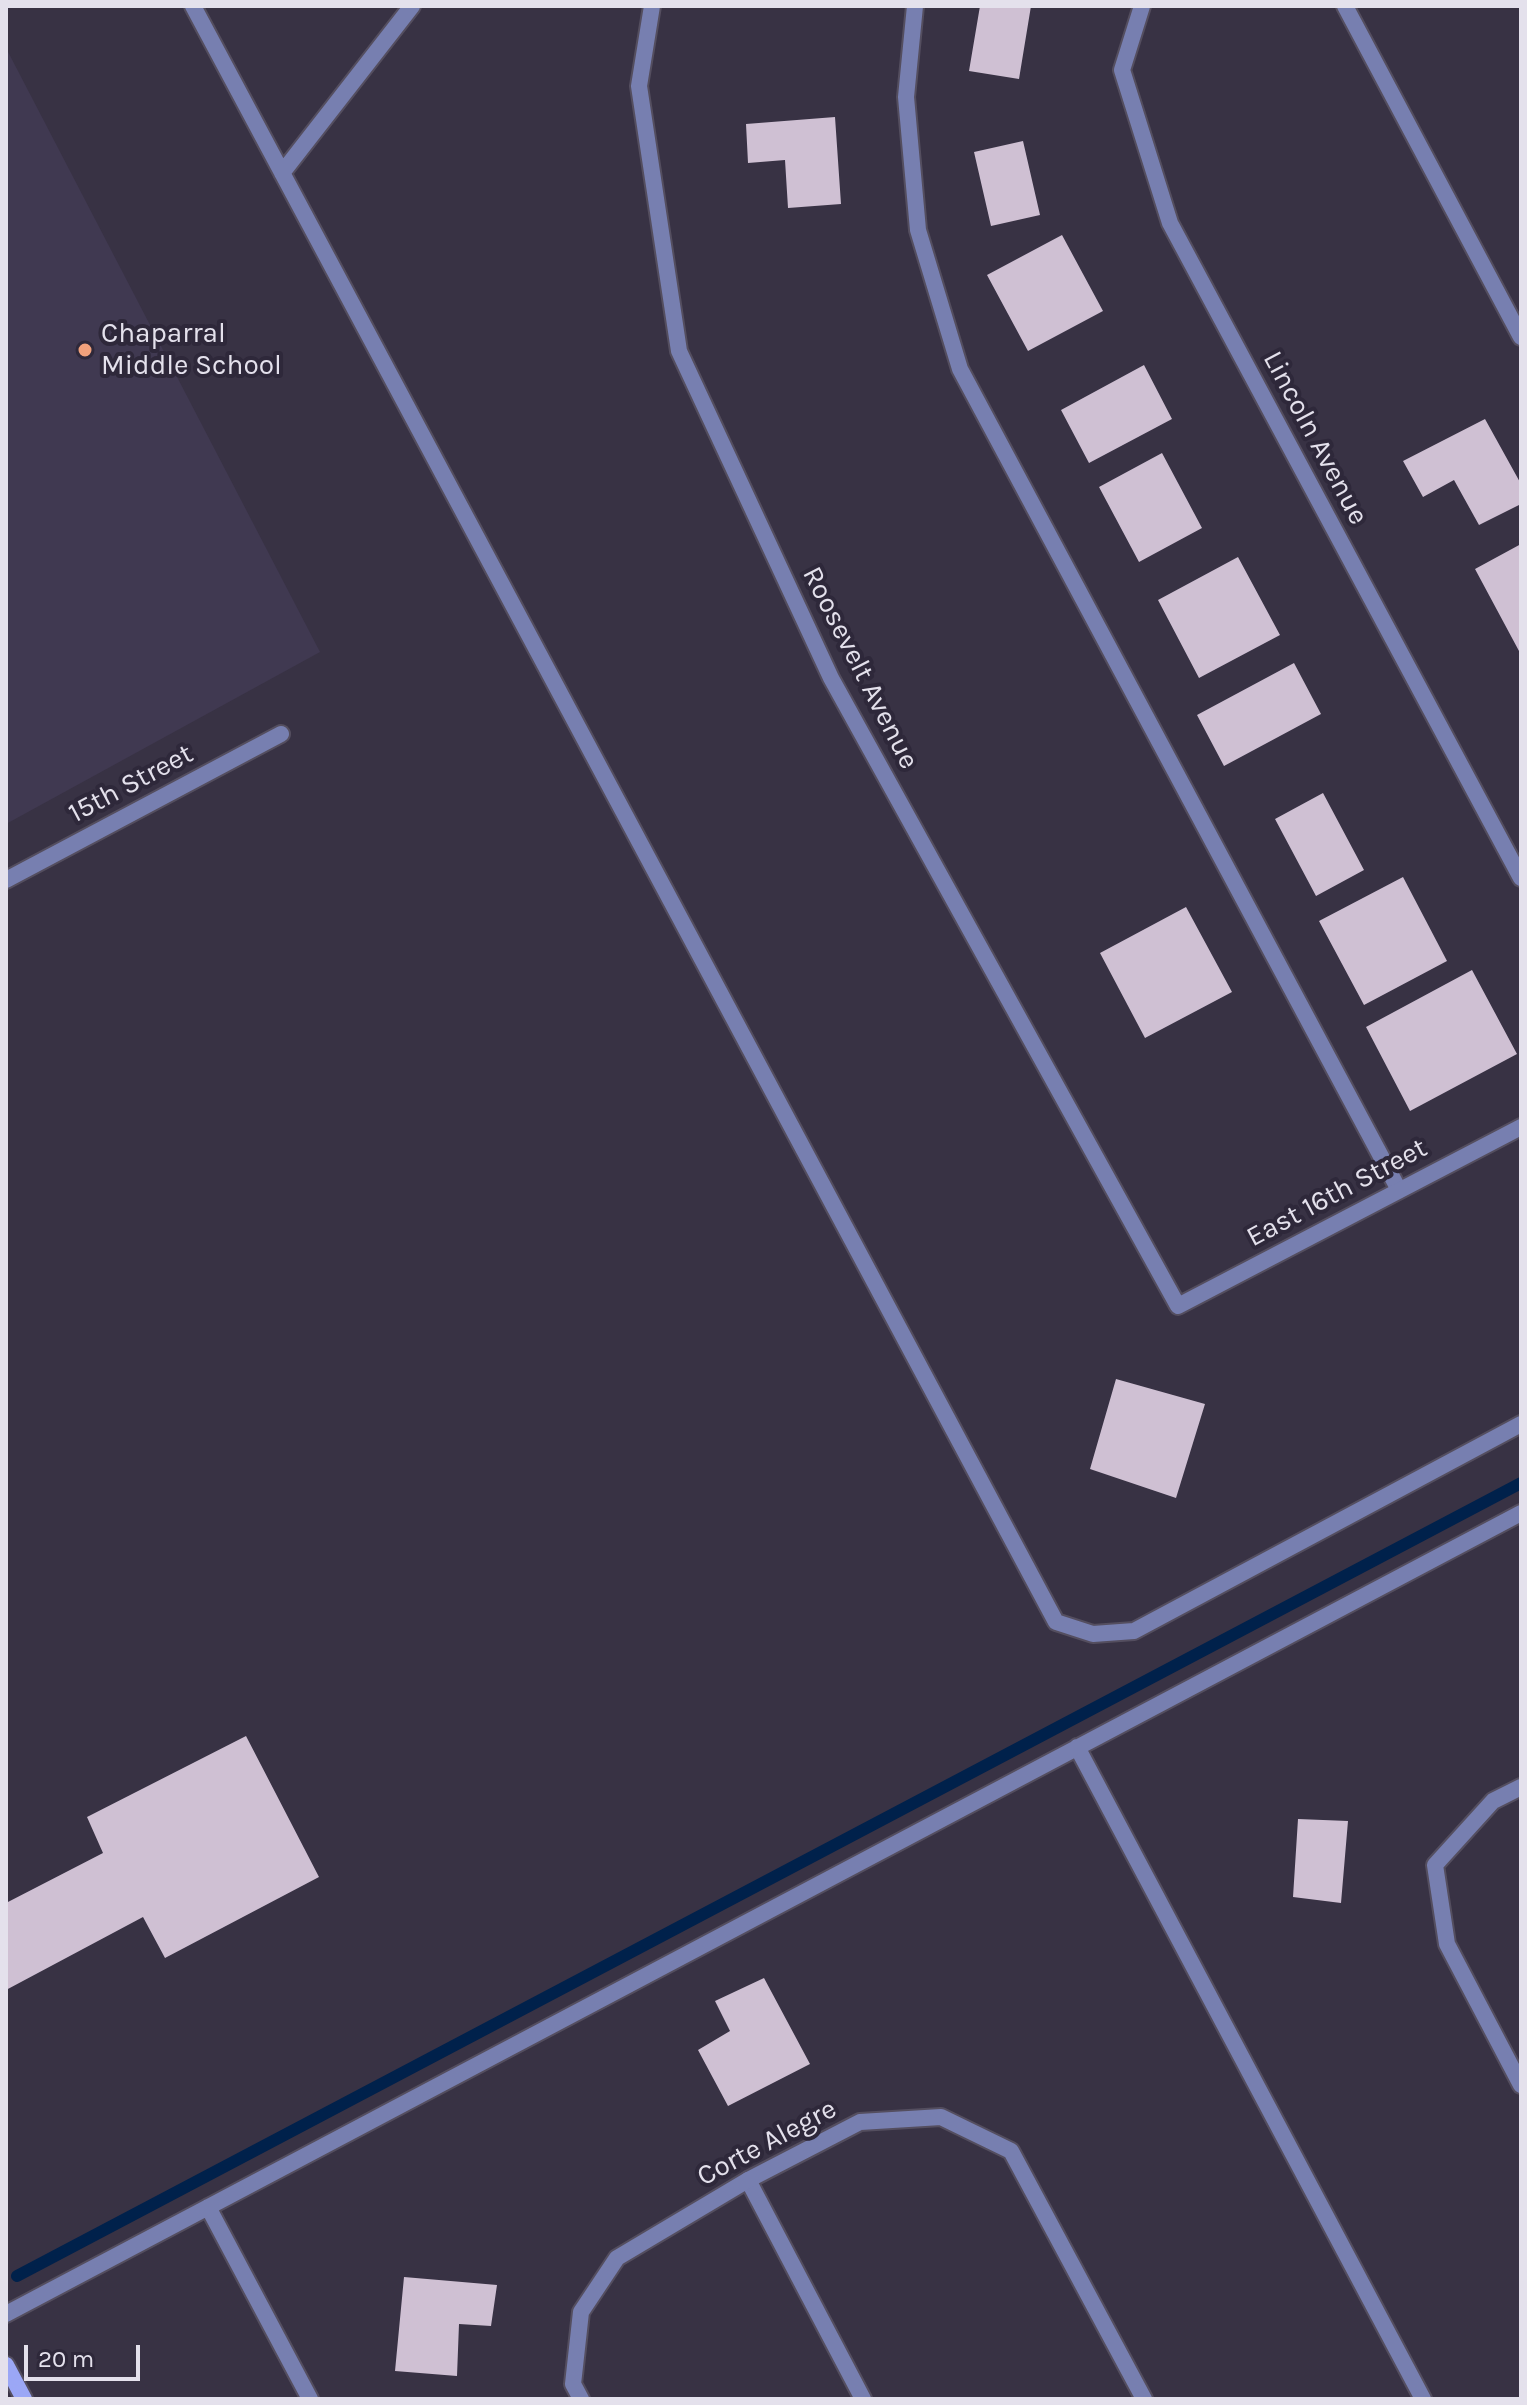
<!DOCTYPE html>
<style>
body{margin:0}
#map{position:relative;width:1527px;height:2405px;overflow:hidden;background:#383244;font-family:Karla,sans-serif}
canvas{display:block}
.frame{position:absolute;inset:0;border:8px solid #e4e1ec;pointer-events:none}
.scale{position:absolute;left:24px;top:2345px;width:116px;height:36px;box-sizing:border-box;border:4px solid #e4e1ec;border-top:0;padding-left:10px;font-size:24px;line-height:28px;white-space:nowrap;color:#e4e1ec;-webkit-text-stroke:6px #2e283a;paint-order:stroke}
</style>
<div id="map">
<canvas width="1527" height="2405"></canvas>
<div class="frame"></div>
<div class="scale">20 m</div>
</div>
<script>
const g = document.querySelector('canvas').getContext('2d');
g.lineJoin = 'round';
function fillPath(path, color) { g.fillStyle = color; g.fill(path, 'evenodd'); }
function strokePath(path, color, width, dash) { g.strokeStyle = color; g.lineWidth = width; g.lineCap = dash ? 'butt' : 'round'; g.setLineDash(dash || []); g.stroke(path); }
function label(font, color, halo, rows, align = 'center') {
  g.font = font + ' Karla,sans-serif'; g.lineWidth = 8; g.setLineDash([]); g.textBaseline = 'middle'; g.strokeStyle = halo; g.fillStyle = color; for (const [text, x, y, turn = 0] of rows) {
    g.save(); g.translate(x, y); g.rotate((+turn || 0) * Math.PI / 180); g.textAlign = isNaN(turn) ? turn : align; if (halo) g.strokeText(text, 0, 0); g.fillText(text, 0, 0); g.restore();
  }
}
const built = new Path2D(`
 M6 48 320 652 6 824Z`);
const stream = new Path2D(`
 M17 2276 1521 1483`);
const building = new Path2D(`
 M980 6H1031L1019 79 969 71Z
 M835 117 841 204 788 208 785 160 748 163 746 124Z
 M1023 141 1040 215 991 226 974 152Z
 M1062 235 1103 311 1028 351 987 275Z
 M1144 365 1172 419 1089 463 1061 410Z
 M1485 419 1521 484V504L1479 525 1454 480 1423 497 1403 461Z
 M1162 453 1202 528 1139 562 1099 487Z
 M1521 544V649L1519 651 1475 569Z
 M1238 557 1280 635 1199 678 1158 600Z
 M1294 663 1321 714 1224 766 1197 715Z
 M1323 793 1364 870 1316 896 1275 819Z
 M1403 877 1447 961 1364 1005 1319 921Z
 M1186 907 1232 992 1145 1038 1100 953Z
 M1472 970 1517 1054 1410 1111 1366 1027Z
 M1116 1379 1205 1404 1176 1498 1090 1469Z
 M246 1736 319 1877 165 1958 143 1917 6 1990V1903L103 1853 87 1817Z
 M1298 1819 1348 1821 1341 1903 1293 1897Z
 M764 1978 810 2064 728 2106 698 2050 730 2031 715 2001Z
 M404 2277 497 2285 491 2326 459 2324 457 2376 395 2371Z`);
const lane = new Path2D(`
 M193 6 1056 1622 1093 1634 1134 1631 1521 1424
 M915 6 906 97 918 230 960 369 1399 1190
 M1345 6 1521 337
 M282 173 412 6
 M1077 1747 1423 2399
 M748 2180 863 2399
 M208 2207 310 2399
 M6 2314 1521 1513`);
const street = new Path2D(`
 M652 6 639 86 679 351 831 678 1178 1306 1521 1127
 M1142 6 1122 70 1170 223 1521 878
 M6 880 281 734
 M1521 1787 1493 1801 1435 1865 1447 1944 1521 2085
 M581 2399 573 2384 581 2312 617 2258 748 2180 860 2122 941 2117 1011 2151 1144 2399`);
const secondary = new Path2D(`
 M6 2365 24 2399`);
const markers = [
 [85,350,8,"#f1a17c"]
];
const poiNames = [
 ["Chaparral",101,334],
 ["Middle School",101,366]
];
const streetNames = [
 ["Lincoln Avenue",1315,438,62],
 ["Roosevelt Avenue",860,668,63],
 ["15th Street",131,784,-28],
 ["East 16th Street",1337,1193,-28],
 ["Corte Alegre",767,2143,-28]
];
fillPath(built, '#403951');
strokePath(stream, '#00214b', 12);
fillPath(building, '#cfc0d3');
strokePath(lane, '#544e5f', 20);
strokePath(street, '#544e5f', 20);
strokePath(secondary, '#544e5f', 20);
strokePath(lane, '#777fb0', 16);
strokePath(street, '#777fb0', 16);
strokePath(secondary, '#9ba7f6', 16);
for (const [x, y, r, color] of markers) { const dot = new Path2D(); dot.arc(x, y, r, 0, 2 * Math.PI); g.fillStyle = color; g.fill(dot); strokePath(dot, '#2e283a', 3); }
label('28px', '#e4e1ec', '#2e283a', poiNames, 'left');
label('28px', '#e4e1ec', '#2e283a', streetNames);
</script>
